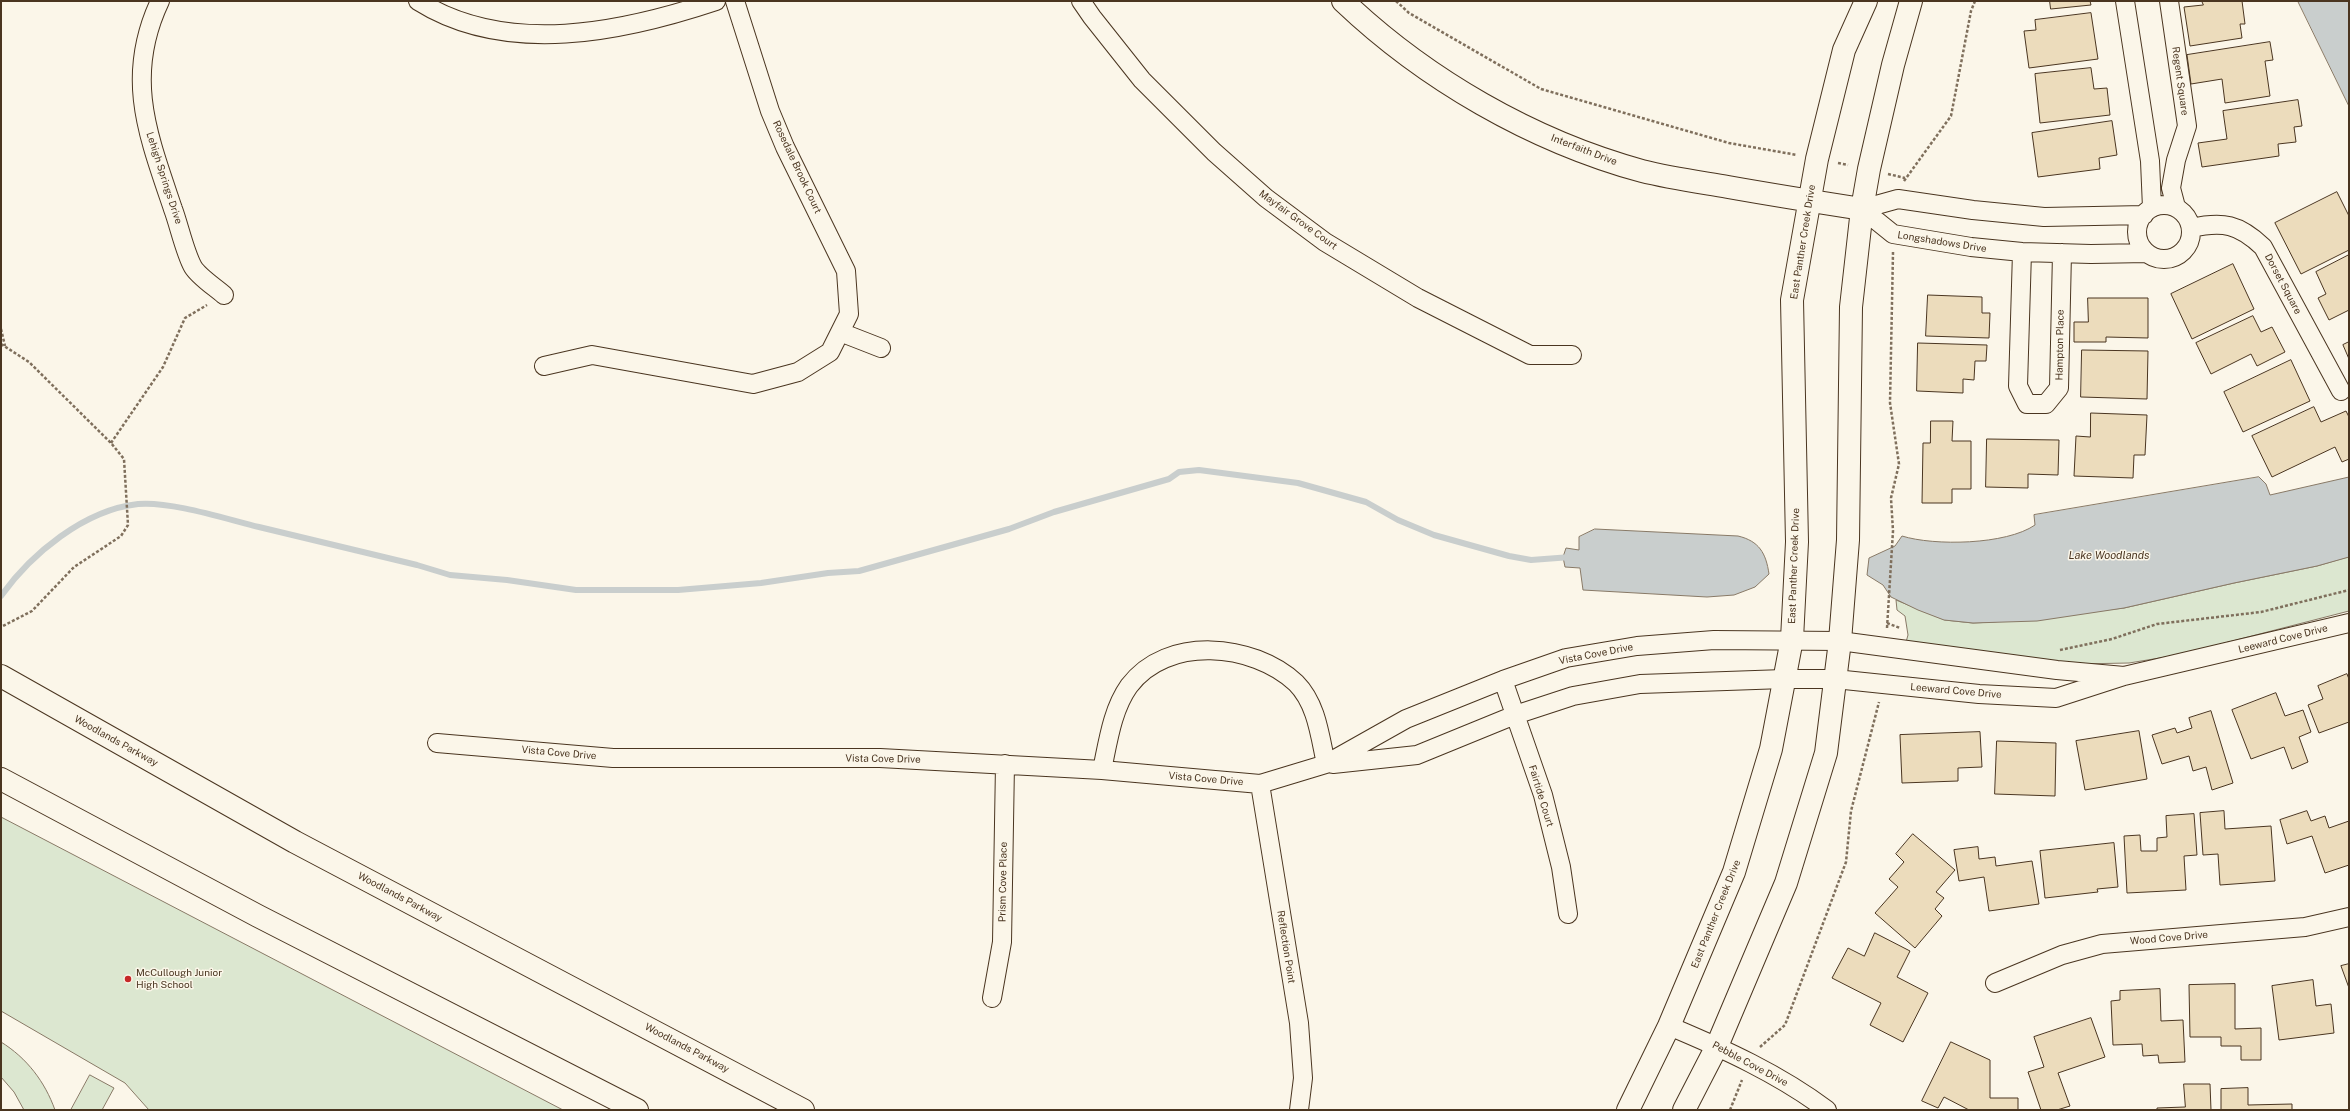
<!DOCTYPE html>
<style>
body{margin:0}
#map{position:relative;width:2350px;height:1111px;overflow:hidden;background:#fbf6e9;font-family:"Public Sans",sans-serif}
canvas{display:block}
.frame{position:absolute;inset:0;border:2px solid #4a3520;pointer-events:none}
</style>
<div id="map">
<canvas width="2350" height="1111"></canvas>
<div class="frame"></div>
</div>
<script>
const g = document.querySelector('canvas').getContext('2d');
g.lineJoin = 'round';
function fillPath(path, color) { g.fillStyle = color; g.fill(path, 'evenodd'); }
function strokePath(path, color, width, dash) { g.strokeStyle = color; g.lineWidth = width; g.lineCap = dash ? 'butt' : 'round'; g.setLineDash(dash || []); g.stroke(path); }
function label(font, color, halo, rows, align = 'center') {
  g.font = font + ' "Public Sans",sans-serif'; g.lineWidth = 3; g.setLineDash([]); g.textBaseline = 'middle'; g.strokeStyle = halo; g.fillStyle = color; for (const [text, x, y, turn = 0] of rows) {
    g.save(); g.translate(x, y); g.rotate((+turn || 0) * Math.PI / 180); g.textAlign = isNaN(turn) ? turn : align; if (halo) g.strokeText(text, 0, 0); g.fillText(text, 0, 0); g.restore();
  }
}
const green = new Path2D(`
 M2349 557V611L2178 655 2129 663 2077 664 1906 642 1908 635 1905 616 1897 610 1896 600 1945 620 1973 623 1993 622 2124 608 2234 583 2317 566Z
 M1 817 563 1110H149L125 1083 1 1011Z
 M1 1042C27 1058 45 1082 55 1110H24L14 1092 1 1077Z
 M90 1075 114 1088 102 1110H71Z`);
const water = new Path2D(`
 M2298 1H2349V106Z
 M2259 477 2266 484 2270 495 2349 477V557L2317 566 2234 583 2124 608 2037 621 1973 623 1944 620 1918 610 1891 597 1883 585 1867 575 1869 558 1895 546 1902 536C1934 546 2006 545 2035 525L2034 515Z
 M1595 529 1738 536C1759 541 1766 553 1769 574L1755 587 1734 595 1707 597 1583 590 1580 568 1565 567 1563 557 1566 548 1579 550V537Z`);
const stream = new Path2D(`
 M1 596C31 554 84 510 138 504 171 501 226 519 259 527 312 540 365 552 417 565L450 575 507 580 576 590H678L761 583 828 573 859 571 1009 529 1054 512 1169 479 1179 472 1199 470 1298 483 1366 502 1398 520 1434 535 1509 556 1531 560 1571 557`);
const building = new Path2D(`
 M2050 1H2090L2091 5 2051 9Z
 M2202 1H2242L2245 24H2240L2242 38 2190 46 2184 7 2203 5Z
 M2091 13 2098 59 2029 68 2024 31 2036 30 2035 20Z
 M2270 42 2273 60 2265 61 2270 96 2225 103 2222 79 2191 84 2187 55Z
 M2091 68 2094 89 2107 88 2110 115 2040 123 2035 74Z
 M2298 100 2302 126 2294 127 2296 142 2278 144 2279 156 2202 167 2198 143 2227 139 2223 111Z
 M2112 121 2117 155 2099 158 2100 169 2038 177 2032 133Z
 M2337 192 2349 216V250L2301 274 2275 223Z
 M2349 255V310L2329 320 2318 298 2326 294 2316 272Z
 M2233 264 2254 309 2192 339 2171 294Z
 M1928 295 1982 297V313H1990L1989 338 1926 336Z
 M2088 298H2148V338L2106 337V342H2074V322H2088Z
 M2253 316 2261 332 2272 327 2285 352 2257 366 2251 354 2211 374 2196 343Z
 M2349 342V359L2343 345Z
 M1918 343 1987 345 1986 361H1975L1974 380 1963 379V393L1917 391Z
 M2082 350 2148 351 2147 399 2081 397Z
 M2291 360 2310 401 2243 432 2224 392Z
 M2314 407 2321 422 2346 411 2349 417V459L2342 462 2335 447 2272 477 2252 436Z
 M2091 413 2147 415 2145 455H2134L2133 478 2074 476 2076 436 2090 437Z
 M1931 421H1953L1952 441H1971V489H1952V503H1922L1923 443H1930Z
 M1987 439 2059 440 2058 475 2028 474V488L1986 487Z
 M2347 674 2349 679V722L2319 733 2308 705 2323 699 2318 686Z
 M2276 693 2285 716 2303 710 2311 732 2299 737 2308 762 2292 769 2284 747 2251 759 2232 710Z
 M2211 711 2233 783 2212 790 2206 767 2193 771 2189 756 2162 764 2152 735 2175 728 2177 733 2192 728 2189 718Z
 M2139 731 2147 779 2085 790 2076 741Z
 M1980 732 1982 767 1958 768V781L1902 783 1900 735Z
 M1997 741 2056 743 2055 796 1995 794Z
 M2224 811 2225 829 2271 826 2275 881 2220 885 2218 854 2203 855 2200 813Z
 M2307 811 2311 821 2325 816 2329 828 2349 821V865L2325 873 2312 836 2287 844 2280 820Z
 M2194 814 2197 855 2184 856 2186 890 2127 893 2124 836 2140 835 2141 851H2157V838L2167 837 2166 816Z
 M1913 834 1955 870 1936 892 1944 898 1935 909 1942 916 1915 948 1875 913 1898 887 1889 879 1904 862 1896 854Z
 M2114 843 2118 887 2097 889 2098 892 2045 898 2040 851Z
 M1978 847 1979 859 1995 857 1996 866 2032 861 2039 904 1989 911 1984 877 1959 881 1954 850Z
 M1875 933 1910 951 1897 977 1928 993 1903 1042 1870 1025 1881 1003 1832 978 1848 948 1864 956Z
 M2349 964V988L2341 966Z
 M2313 980 2316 1006 2331 1004 2334 1033 2279 1040 2272 986Z
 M2235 984V1029L2261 1028V1060H2241V1046H2221V1037H2190L2189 985Z
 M2160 989 2161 1021 2183 1020 2185 1062 2159 1063 2158 1055 2143 1056 2142 1044 2113 1045 2111 1001 2120 1000V991Z
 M2091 1018 2105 1057 2058 1073 2070 1106 2057 1110H2041L2028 1072 2044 1067 2034 1037Z
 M1951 1042 1990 1060V1098H2018V1110H1969L1944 1097 1938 1108 1922 1101Z
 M2184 1084H2210L2211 1110H2157V1108L2185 1107Z
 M2248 1088V1105L2292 1104V1110H2221V1089Z`);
const path = new Path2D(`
 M1396 1 1409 13 1541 89 1729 143 1797 155
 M1838 163 1848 165
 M1888 174 1905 178
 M1904 181 1951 116 1971 11 1975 1
 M1 329 5 346
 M1 344 29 362 111 443 124 459 128 525 121 536 74 567 32 611 1 627
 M111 443 163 367 185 318 207 305
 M1887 623 1900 628
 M1887 628 1893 531 1891 498 1899 464 1890 403 1893 252
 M2060 650 2112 639 2157 624 2261 612 2349 590
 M1760 1047 1785 1025 1846 862 1851 811 1879 702
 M1730 1110 1742 1080`);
const minor = new Path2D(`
 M160 1C124 77 148 135 173 209 179 225 185 253 193 267 199 277 215 287 224 295
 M418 1C507 57 623 32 716 1
 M1081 1 1092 17 1142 80 1214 152 1266 198 1325 242 1418 298 1530 355H1572
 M2125 1 2150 161 2152 208
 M2169 1 2187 126 2176 160 2171 188 2176 207
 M2137 232a27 27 0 1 1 54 0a27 27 0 1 1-54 0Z
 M1862 209 1893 234 1971 247 2022 252 2091 254 2147 253
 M1862 209 1898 199 1973 210 2044 217 2144 215
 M2191 228C2223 221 2239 224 2263 247L2341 391
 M2022 252 2018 386 2027 404H2046L2059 388 2062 253
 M840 332 881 348
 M544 366 592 355 753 384 798 372 830 352 849 314 846 271 785 147 770 111 735 1
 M1503 680 1543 795 1561 867 1568 914
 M437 743 613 758H880L1102 770 1260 784 1326 764 1406 719 1503 680 1566 658 1637 646 1714 640 1840 641 2057 670 2124 676
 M1333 764 1417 755 1515 715 1573 696 1640 684 1784 679H1835L1979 694 2056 698 2124 676 2349 623
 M1102 770C1108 742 1112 710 1129 686 1167 635 1253 643 1296 683 1317 704 1320 737 1326 764
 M1260 784 1299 1023 1303 1078 1299 1110
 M1995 983 2062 955 2102 944 2305 927 2349 917
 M992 998 1002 942 1005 764
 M1669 1026C1724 1049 1779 1074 1827 1110`);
const tertiary = new Path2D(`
 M1343 1C1425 79 1532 141 1642 171 1670 178 1699 182 1728 187 1773 195 1817 202 1862 209
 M1628 1110 1669 1026 1734 872 1771 749 1792 639 1797 542 1792 300 1817 159 1844 50 1866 1
 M1684 1110 1717 1046 1786 883 1826 753 1840 641 1848 540 1851 307 1862 209 1869 169 1893 65 1911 1`);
const primary = new Path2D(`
 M1 676 295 842 803 1110
 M1 779 258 916 637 1110`);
const markers = [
 [128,979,4,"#c62828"]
];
const streetNames = [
 ["Regent Square",2180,81,82],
 ["Interfaith Drive",1584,150,21],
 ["Rosedale Brook Court",797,167,65],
 ["Lehigh Springs Drive",164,178,72],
 ["Mayfair Grove Court",1298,220,36],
 ["East Panther Creek Drive",1803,242,-81],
 ["Longshadows Drive",1942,242,9],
 ["Dorset Square",2283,284,62],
 ["Hampton Place",2060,345,-89],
 ["East Panther Creek Drive",1794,566,-88],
 ["Leeward Cove Drive",2283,639,-14],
 ["Vista Cove Drive",1596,654,-11],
 ["Leeward Cove Drive",1956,691,5],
 ["Woodlands Parkway",116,741,29],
 ["Vista Cove Drive",559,753,5],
 ["Vista Cove Drive",883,759,1],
 ["Vista Cove Drive",1206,779,5],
 ["Fairtide Court",1541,796,73],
 ["Prism Cove Place",1003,882,-89],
 ["Woodlands Parkway",400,897,28],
 ["East Panther Creek Drive",1716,914,-68],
 ["Wood Cove Drive",2169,938,-5],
 ["Reflection Point",1286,947,81],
 ["Woodlands Parkway",687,1048,28],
 ["Pebble Cove Drive",1750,1064,28]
];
const poiNames = [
 ["McCullough Junior",136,973],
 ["High School",136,985]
];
const waterNames = [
 ["Lake Woodlands",2109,556]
];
fillPath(green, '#dce7d0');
strokePath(green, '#887966', 1);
fillPath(water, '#c9cecd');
strokePath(water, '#887966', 1);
strokePath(stream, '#c9cecd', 6);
fillPath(building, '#ecdcbc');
strokePath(building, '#4a3520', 1);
strokePath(minor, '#4a3520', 20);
strokePath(tertiary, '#4a3520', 24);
strokePath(primary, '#4a3520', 24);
strokePath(path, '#7f6f5c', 2.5, [3, 2]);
strokePath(minor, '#fbf6e9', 18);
strokePath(tertiary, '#fbf6e9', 22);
strokePath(primary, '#fbf6e9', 22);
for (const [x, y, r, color] of markers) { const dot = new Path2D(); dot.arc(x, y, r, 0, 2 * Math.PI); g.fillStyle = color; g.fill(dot); strokePath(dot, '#fbf6e9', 1.5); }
label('10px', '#4a3520', '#fbf6e9', streetNames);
label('10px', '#4a3520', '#fbf6e9', poiNames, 'left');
label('italic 11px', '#4a3520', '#fbf6e9', waterNames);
</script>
